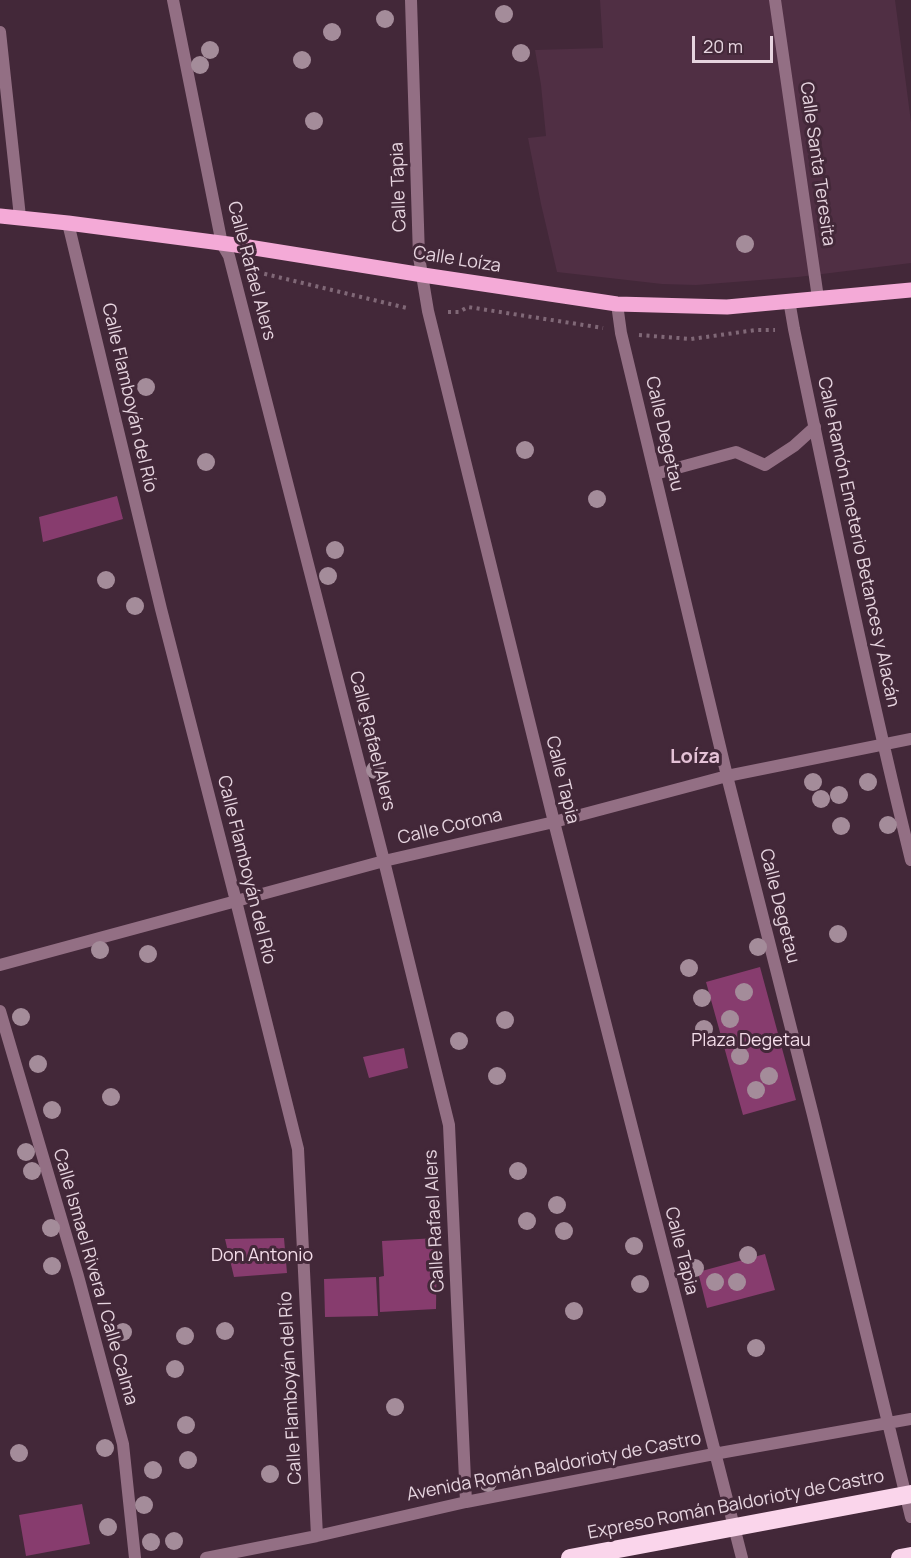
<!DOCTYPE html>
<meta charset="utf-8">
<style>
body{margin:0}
#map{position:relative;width:911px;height:1558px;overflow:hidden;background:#432839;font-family:Manrope,sans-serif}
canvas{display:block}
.scale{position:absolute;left:692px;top:36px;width:81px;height:27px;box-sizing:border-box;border:3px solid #e6d4df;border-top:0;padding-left:8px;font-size:18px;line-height:21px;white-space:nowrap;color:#e6d4df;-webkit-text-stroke:4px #432839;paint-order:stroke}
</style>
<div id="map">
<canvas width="911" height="1558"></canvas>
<div class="scale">20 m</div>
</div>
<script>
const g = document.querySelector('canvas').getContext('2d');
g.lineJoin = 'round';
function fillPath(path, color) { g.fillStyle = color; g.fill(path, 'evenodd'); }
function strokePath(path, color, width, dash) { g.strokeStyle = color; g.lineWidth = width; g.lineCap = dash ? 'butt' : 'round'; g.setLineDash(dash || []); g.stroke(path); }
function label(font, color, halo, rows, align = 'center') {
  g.font = font + ' Manrope,sans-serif'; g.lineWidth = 6; g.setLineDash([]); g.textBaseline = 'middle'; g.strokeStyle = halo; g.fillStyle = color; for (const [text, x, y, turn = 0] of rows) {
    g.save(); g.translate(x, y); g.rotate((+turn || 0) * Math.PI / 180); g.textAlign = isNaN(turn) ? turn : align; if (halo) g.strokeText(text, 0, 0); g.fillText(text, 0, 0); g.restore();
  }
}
const built = new Path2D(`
 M600 0H895L911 122V263L798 277 696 285 662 284 557 272 541 204 528 138 546 136 541 85 535 50 603 48Z`);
const green = new Path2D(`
 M117 496 123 519 43 542 39 517Z
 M760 967 796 1100 743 1115 706 982Z
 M404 1048 408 1068 369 1078 363 1057Z
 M284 1238 287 1273 234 1277 225 1239Z
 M437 1238 436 1309 380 1312 379 1277 384 1276 382 1241Z
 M765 1254 775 1290 707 1308 698 1272Z
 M376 1277 378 1316 325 1317 324 1279Z
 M82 1504 90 1544 26 1556 19 1515Z`);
const path = new Path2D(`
 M257 272 407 308
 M448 312H459L468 307 603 328
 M639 335 691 339 756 330H775`);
const lane = new Path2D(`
 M775 0 818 298
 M655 474 736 452 765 465 794 446 815 427`);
const street = new Path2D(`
 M173 0 222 244 229 256 384 861 449 1125 466 1502
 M411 0 419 257 428 311 554 822 742 1558
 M0 32 20 217
 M68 223 161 609 236 901 298 1149 317 1536
 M789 300 794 329C831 507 868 684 911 860
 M617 304 621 333 727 776 813 1115 911 1517
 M0 965 384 861 554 822 727 776 911 739
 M0 1011 78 1276 123 1444 135 1558
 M206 1558 317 1536 466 1502 714 1454 911 1419`);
const primary = new Path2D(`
 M0 216 68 223 236 245 423 275 617 304 727 307 911 290`);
const highway = new Path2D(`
 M570 1558 911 1494
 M900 1558 911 1556`);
const trees = [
 [504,14],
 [385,19],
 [332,32],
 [210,50],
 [521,53],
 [302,60],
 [200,65],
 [314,121],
 [745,244],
 [146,387],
 [525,450],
 [206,462],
 [597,499],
 [335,550],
 [328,576],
 [106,580],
 [135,606],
 [367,721],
 [375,770],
 [813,782],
 [868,782],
 [839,795],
 [821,799],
 [888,825],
 [841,826],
 [838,934],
 [758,947],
 [100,950],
 [148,954],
 [689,968],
 [744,992],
 [702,998],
 [21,1017],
 [730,1019],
 [505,1020],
 [704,1029],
 [459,1041],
 [740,1056],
 [38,1064],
 [497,1076],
 [769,1076],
 [756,1090],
 [111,1097],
 [52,1110],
 [26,1152],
 [32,1171],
 [518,1171],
 [557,1205],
 [527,1221],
 [51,1228],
 [564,1231],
 [634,1246],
 [748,1255],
 [52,1266],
 [695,1268],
 [715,1282],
 [737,1282],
 [640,1284],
 [574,1311],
 [225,1331],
 [123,1332],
 [185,1336],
 [756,1348],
 [175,1369],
 [395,1407],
 [186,1425],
 [105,1448],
 [19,1453],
 [188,1460],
 [153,1470],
 [270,1474],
 [488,1483],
 [144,1505],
 [108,1527],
 [174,1541],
 [151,1542]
];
const streetNames = [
 ["Calle Santa Teresita",817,164,82],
 ["Calle Tapia",399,187,-92],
 ["Calle Loíza",457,260,9],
 ["Calle Rafael Alers",251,271,75],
 ["Calle Flamboyán del Río",129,398,77],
 ["Calle Degetau",664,434,77],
 ["Calle Ramón Emeterio Betances y Alacán",858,542,78],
 ["Calle Rafael Alers",372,741,76],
 ["Calle Tapia",562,780,76],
 ["Calle Corona",450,827,-13],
 ["Calle Flamboyán del Río",246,870,76],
 ["Calle Degetau",779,906,76],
 ["Calle Rafael Alers",435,1221,-93],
 ["Calle Tapia",681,1251,76],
 ["Calle Ismael Rivera / Calle Calma",95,1277,74],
 ["Calle Flamboyán del Río",291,1388,-93],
 ["Avenida Román Baldorioty de Castro",554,1467,-11],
 ["Expreso Román Baldorioty de Castro",736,1505,-11]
];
const parkNames = [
 ["Plaza Degetau",751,1041],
 ["Don Antonio",262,1256]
];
const neighbourhoodNames = [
 ["Loíza",695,757]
];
fillPath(built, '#502f44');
fillPath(green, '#873c6e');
strokePath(path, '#806877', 4, [3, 4.5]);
strokePath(lane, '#936f84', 12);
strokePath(street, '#936f84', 12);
strokePath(primary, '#f4aad7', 15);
strokePath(highway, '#fad5eb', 18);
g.fillStyle = '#a48c9a';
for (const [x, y] of trees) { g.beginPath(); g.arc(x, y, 9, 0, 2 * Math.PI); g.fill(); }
label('18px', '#e6d4df', '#432839', streetNames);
label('18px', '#f4ddea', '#432839', parkNames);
label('bold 20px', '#e4c1d6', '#432839', neighbourhoodNames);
</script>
